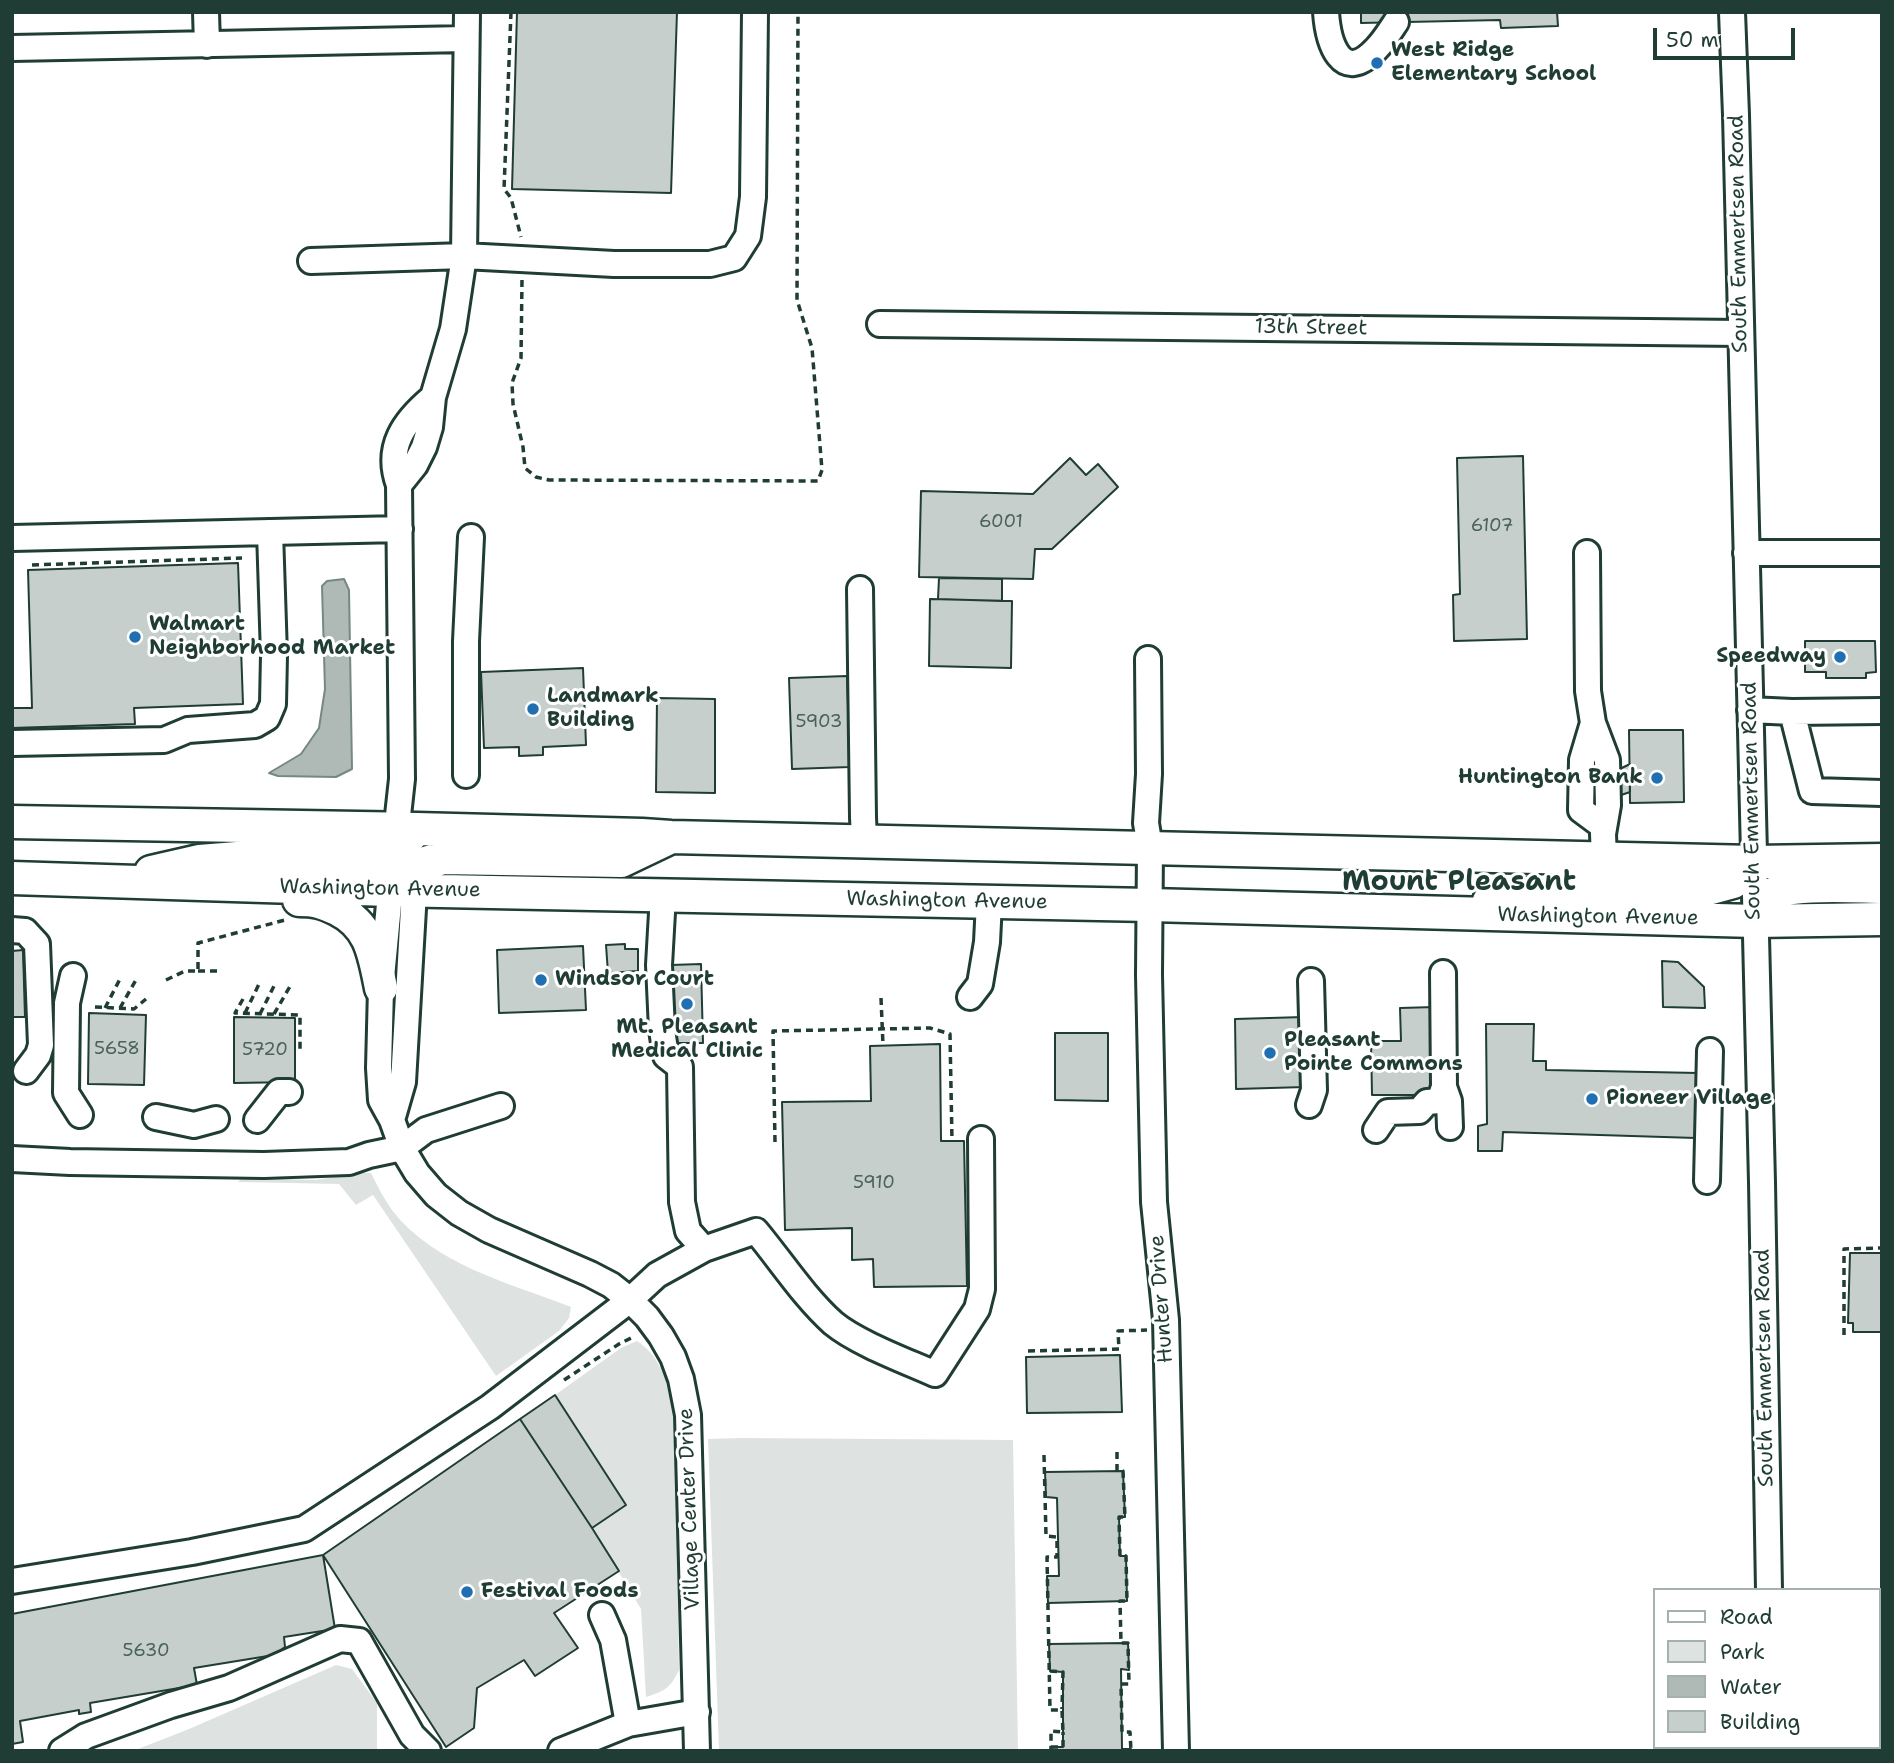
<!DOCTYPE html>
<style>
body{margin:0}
#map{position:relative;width:1894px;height:1763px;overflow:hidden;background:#fff;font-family:"Shantell Sans",sans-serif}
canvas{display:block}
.frame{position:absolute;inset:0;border:14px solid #1f3d34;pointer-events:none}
.legend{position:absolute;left:1653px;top:1588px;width:228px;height:161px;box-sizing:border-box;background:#fff;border:2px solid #a5b1ae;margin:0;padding:9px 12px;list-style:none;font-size:21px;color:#1f3d34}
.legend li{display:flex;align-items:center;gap:14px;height:35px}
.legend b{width:35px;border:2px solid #a5b1ae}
.scale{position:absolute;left:1653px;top:28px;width:142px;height:32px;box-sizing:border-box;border:4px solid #1f3d34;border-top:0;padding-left:9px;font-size:21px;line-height:24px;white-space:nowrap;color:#1f3d34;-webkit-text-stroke:5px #fff;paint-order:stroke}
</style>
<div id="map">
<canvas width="1894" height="1763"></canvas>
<div class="frame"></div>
<ul class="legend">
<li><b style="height:9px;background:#fff"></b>Road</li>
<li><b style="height:19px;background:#dee3e2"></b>Park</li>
<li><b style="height:19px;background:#afbab7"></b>Water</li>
<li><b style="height:19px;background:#c7cfcc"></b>Building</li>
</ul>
<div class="scale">50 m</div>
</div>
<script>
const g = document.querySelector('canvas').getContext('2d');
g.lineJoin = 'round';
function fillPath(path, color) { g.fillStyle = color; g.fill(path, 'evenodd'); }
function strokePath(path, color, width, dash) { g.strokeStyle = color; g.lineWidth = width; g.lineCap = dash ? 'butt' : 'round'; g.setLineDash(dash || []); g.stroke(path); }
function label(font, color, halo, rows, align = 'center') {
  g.font = font + ' "Shantell Sans",sans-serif'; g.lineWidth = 6; g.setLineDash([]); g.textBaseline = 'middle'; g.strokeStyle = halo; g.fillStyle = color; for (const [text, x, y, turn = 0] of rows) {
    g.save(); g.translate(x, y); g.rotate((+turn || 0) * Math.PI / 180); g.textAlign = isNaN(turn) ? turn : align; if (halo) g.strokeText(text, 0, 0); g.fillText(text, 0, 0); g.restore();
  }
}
const green = new Path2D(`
 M362 1173H371C377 1185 384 1199 392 1210 434 1265 510 1283 571 1307L569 1318 559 1331 496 1376 373 1195 356 1205 339 1184 238 1182 242 1178 315 1180Z
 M637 1341C648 1348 655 1357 661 1369 677 1401 675 1441 676 1475 679 1540 678 1605 679 1670 670 1689 664 1691 646 1697L641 1609 592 1528 626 1504 555 1395 621 1348Z
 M742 1438 1013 1440 1018 1751H719L708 1439Z
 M336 1665 352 1669 377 1703V1748L379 1751H133L189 1729Z`);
const water = new Path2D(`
 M344 579 349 590 352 769 336 777 278 776 269 773 301 754 319 728 325 689 322 586 327 581Z`);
const building = new Path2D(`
 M517 12H677L671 193 512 189Z
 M1361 12H1557L1558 26 1501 28 1500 20 1361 23Z
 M1523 456 1527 639 1454 641 1453 595 1460 594 1457 458Z
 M1070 458 1086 475 1098 464 1118 487 1052 549H1035L1033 579 919 577 921 491 1033 494Z
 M238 563 243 704 134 708 135 724 12 728V708H32L28 570Z
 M939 578 1002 579V601L938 599Z
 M930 599 1012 601 1011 668 929 666Z
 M1805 641H1875L1876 672 1866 673V678H1826V672H1805Z
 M583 668 586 745 543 747V755L519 756V747L484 748 481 672Z
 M847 676 850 767 792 769 789 678Z
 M657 698 715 699V793L656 792Z
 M1629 730H1683L1684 802 1630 803Z
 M1630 764V792L1592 805 1591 783Z
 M625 944V949H638V971L608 973 606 945Z
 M583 946 586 1010 499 1013 497 950Z
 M23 950 25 1017H12V951Z
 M1662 961 1678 962 1704 987 1705 1008 1663 1007Z
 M701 964 703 1043H672L671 965Z
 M1435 1007 1436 1095H1372L1371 1041H1401L1400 1008Z
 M89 1013 146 1015 144 1085 88 1084Z
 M234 1017 295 1018V1082L234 1083Z
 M1304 1017 1305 1087 1236 1089 1235 1019Z
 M1486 1024H1534L1533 1061H1546V1070L1699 1073 1696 1138 1503 1132 1502 1151H1478V1126L1487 1124Z
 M1055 1033H1108V1101L1055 1100Z
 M940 1044 941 1141H964L967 1286 874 1287 873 1259 852 1260V1228L785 1230 782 1102 871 1101 870 1046Z
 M1850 1253H1882V1332H1853V1323H1848Z
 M1120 1355 1122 1412 1027 1413 1026 1357Z
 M555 1395 626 1505 592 1528 520 1419Z
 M520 1419 592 1528 619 1571 554 1613 578 1648 535 1676 524 1660 477 1688 474 1728 446 1747 323 1555Z
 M1123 1471 1125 1517H1119L1120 1556H1126L1127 1601 1048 1603 1047 1576H1059L1057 1498 1046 1497 1045 1472Z
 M323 1555 335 1629 284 1637 285 1647 274 1655 194 1668 197 1685 90 1703 91 1712 79 1714V1710L20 1721 23 1742 12 1744V1614Z
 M1128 1643 1129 1670 1121 1669 1122 1749H1131V1751H1051V1747H1063V1672L1050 1671 1049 1644Z`);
const path = new Path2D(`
 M511 12 504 189 511 198 521 237
 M522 280 521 358 512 383 513 404 523 447 525 468 536 477 549 480 818 481 822 470 812 348 797 300 798 12
 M32 565 242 558
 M198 971H219
 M166 980 185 971H198V943L285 920
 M881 998 883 1045
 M243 999 235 1013 300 1015V1052
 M95 1007 134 1009 146 999
 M105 1008 121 977
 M120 1008 137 978
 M245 1013 260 982
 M260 1014 276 982
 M274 1014 292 983
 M775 1142 773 1031 930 1028 950 1034 952 1141
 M1844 1335V1249L1882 1248
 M1028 1351 1119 1349 1118 1331 1147 1330
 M564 1380 619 1344 633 1337
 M1117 1452V1470L1123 1471 1125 1517H1119L1120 1556H1126L1127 1601H1120L1121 1643H1128L1129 1684H1121L1122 1732H1130L1131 1751
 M1044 1455 1046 1536 1057 1537V1557H1047L1050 1710H1062L1063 1732 1051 1731V1751
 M1050 1671 1063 1672 1062 1709
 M1051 1747H1063V1732`);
const minor = new Path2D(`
 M206 12 207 45
 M1326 12C1328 42 1341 86 1376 49 1384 41 1390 31 1396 22
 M1732 12 1736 115 1762 1182 1769 1590
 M12 48 466 39
 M311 261 464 256 614 264H710L734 258 748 236 753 197 755 12
 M880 324 1741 333
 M433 397C404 421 385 447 399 485L402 779 394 852 381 988 379 1068 381 1100 392 1120 402 1148 417 1173 436 1195 459 1213 489 1230 590 1274 611 1285 630 1300 647 1317 661 1336 673 1357 681 1379 688 1415 697 1751
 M399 485 415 465 424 447 430 427 433 397 453 329 464 256 467 12
 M12 538 400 529
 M1587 553 1588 691 1593 723 1607 760 1608 805 1603 834 1604 859
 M1746 553H1882
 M860 589 863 817 864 840
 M1148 659 1149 774 1146 823 1150 848 1149 975 1154 1202 1166 1320 1176 1751
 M1750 710 1792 712 1812 791 1882 793
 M1792 712 1882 711
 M1593 723 1582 760 1581 810 1604 827
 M12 743 164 740 188 730 255 725 267 718 273 704 274 655 270 532
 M466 775V641L471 537
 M663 895 659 965 662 1030 666 1056 680 1067 682 1202 688 1231 704 1249
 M12 930 25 931 37 944 41 1045 38 1055 26 1071
 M73 976 67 1003 66 1093 80 1115
 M970 997 980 984 987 942 989 902
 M1444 1087 1449 1101 1450 1127
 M1309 1105 1314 1090 1311 981
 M156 1117 194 1125 216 1119
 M257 1120 279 1092H289
 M392 1120 403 1082 415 874
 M1376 1130 1388 1112 1419 1111 1427 1102 1439 1101 1444 1087 1443 973
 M12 1159 70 1162 264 1165 349 1162 369 1155 402 1148 426 1130 501 1106
 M1707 1181 1710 1051
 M12 1581 192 1552 304 1529 490 1407 630 1300 657 1275 704 1249 756 1231C781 1261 804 1297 833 1323 857 1343 906 1361 935 1374L977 1309 982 1289 981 1139
 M602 1615 613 1640 628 1724
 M1772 1747 1773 1751
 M62 1751 86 1736 171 1705 229 1688 340 1639 359 1641 412 1735 428 1751
 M561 1751 628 1724 697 1712`);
const major = new Path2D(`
 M12 822 417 829 642 835 671 837 1754 862 1882 860
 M151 872 199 861 250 857 373 860 394 852 417 829
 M12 878 390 890 1150 905 1755 921 1882 919
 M390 890 415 866 443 858 621 861 667 839
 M299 900C315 900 322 902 337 909 371 926 374 954 381 988
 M1489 901 1564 888 1602 886 1711 888 1733 882 1744 875 1754 862
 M1755 921C1758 913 1761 903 1768 897 1785 881 1857 887 1882 887`);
const markers = [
 [1377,63,7,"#1f6fb2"],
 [135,637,7,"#1f6fb2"],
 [1840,657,7,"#1f6fb2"],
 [533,709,7,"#1f6fb2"],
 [1657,778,7,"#1f6fb2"],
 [541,980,7,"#1f6fb2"],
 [687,1004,7,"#1f6fb2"],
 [1270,1053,7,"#1f6fb2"],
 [1592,1099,7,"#1f6fb2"],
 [467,1592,7,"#1f6fb2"]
];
const numberNames = [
 ["6001",1001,522],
 ["6107",1492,526],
 ["5903",819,722],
 ["5658",117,1049],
 ["5720",265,1050],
 ["5910",874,1183],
 ["5630",146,1651]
];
const poiNames = [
 ["West Ridge",1391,51],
 ["Elementary School",1391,75],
 ["Walmart",149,625],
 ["Neighborhood Market",149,649],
 ["Speedway",1826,657,"right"],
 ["Landmark",547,697],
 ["Building",547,721],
 ["Huntington Bank",1643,778,"right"],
 ["Windsor Court",555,980],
 ["Mt. Pleasant",687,1028,"center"],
 ["Medical Clinic",687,1052,"center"],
 ["Pleasant",1284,1041],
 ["Pointe Commons",1284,1065],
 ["Pioneer Village",1606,1099],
 ["Festival Foods",481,1592]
];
const streetNames = [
 ["South Emmertsen Road",1739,234,-91],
 ["13th Street",1311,328,1],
 ["South Emmertsen Road",1752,801,-91],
 ["Washington Avenue",380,889,1],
 ["Washington Avenue",947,901,1],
 ["Washington Avenue",1598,917,1],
 ["Hunter Drive",1162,1299,-94],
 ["South Emmertsen Road",1765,1368,-91],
 ["Village Center Drive",690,1509,-92]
];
const districtNames = [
 ["Mount Pleasant",1459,883]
];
fillPath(green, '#dee3e2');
fillPath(water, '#afbab7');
strokePath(water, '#758883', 2);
fillPath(building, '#c7cfcc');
strokePath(building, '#1f3d34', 2);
strokePath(minor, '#1f3d34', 30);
strokePath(major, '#1f3d34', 37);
strokePath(path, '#1f3d34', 3.5, [7, 5]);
strokePath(minor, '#fff', 24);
strokePath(major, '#fff', 32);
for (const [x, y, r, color] of markers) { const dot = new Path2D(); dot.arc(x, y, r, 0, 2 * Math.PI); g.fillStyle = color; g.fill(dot); strokePath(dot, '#fff', 2.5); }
label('18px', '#49625a', null, numberNames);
label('bold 21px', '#1f3d34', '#fff', poiNames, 'left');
label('21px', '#1f3d34', '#fff', streetNames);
label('bold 28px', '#1f3d34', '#fff', districtNames);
</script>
